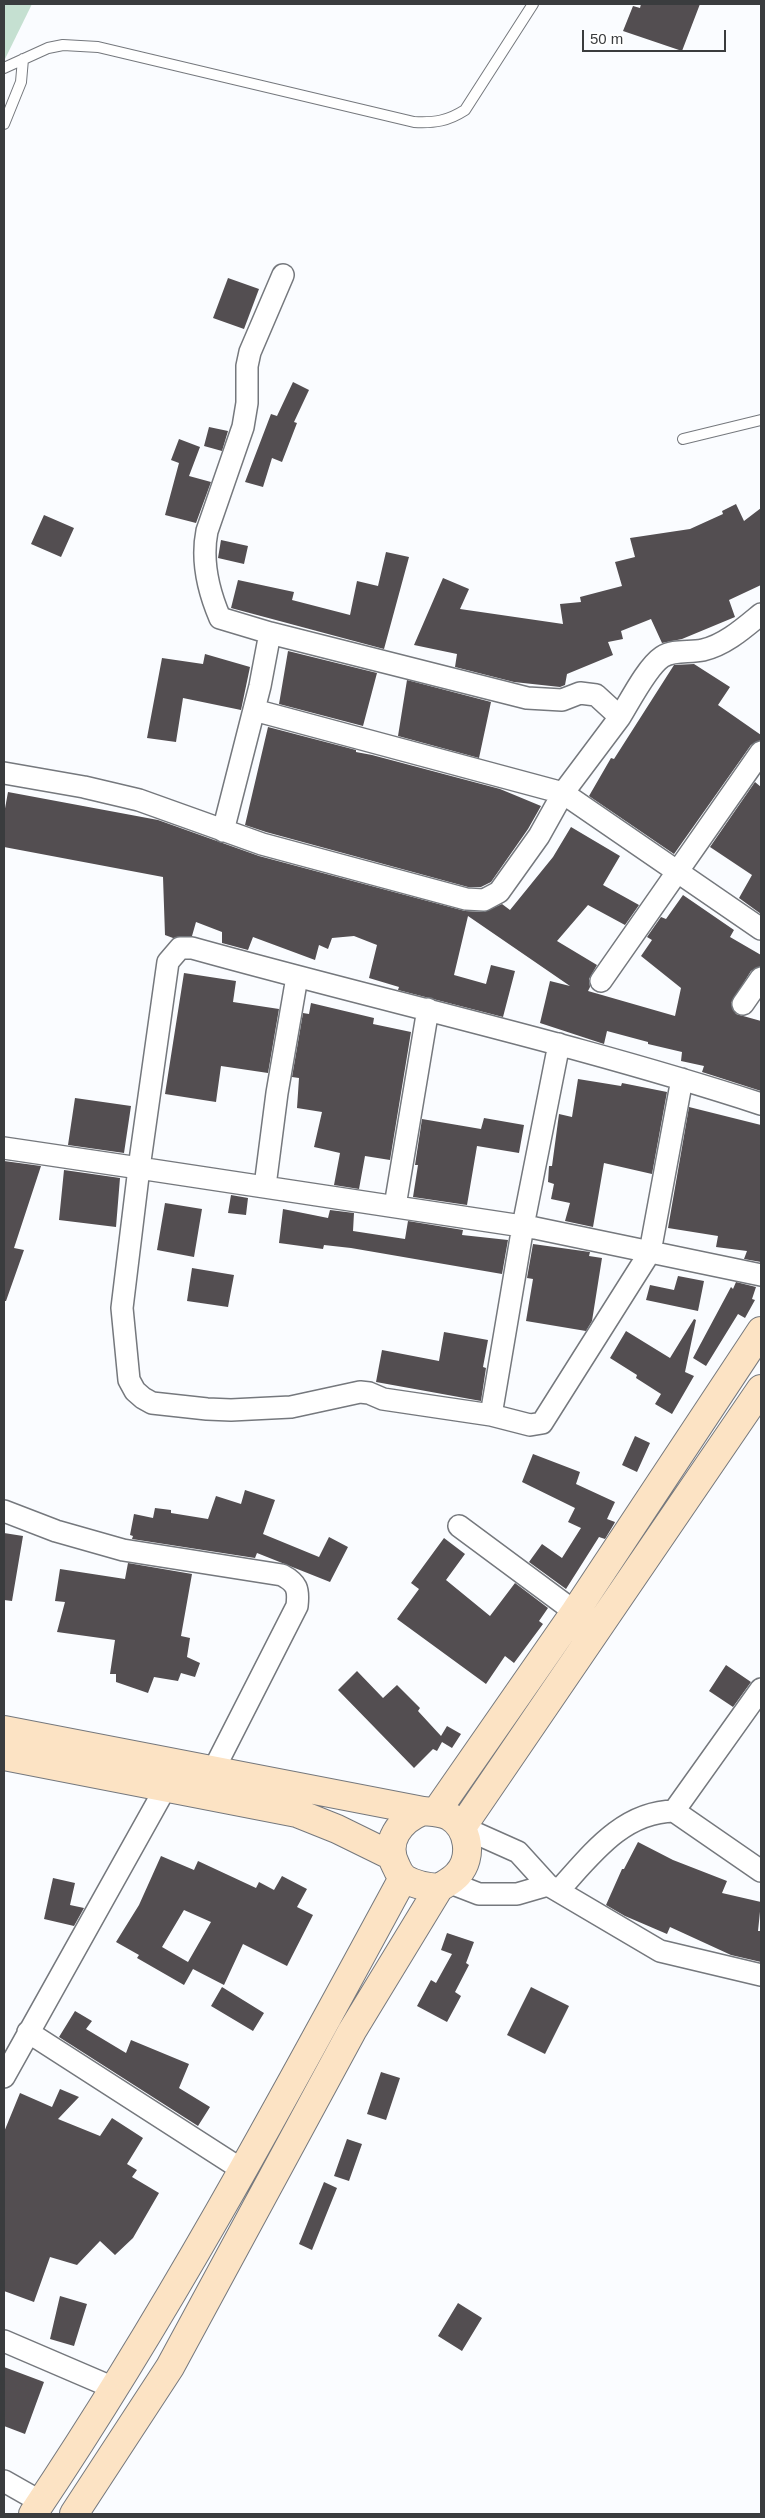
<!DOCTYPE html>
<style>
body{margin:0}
#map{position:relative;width:765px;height:2518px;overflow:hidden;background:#fafcff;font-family:Arial,sans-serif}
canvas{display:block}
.frame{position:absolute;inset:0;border:5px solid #3a3c3e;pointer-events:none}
.scale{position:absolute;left:582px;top:30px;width:144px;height:22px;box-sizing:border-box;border:2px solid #3a3c3e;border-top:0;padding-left:6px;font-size:15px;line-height:18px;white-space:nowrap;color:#3a3c3e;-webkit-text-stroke:4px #fff;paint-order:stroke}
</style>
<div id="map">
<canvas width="765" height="2518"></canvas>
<div class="frame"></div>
<div class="scale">50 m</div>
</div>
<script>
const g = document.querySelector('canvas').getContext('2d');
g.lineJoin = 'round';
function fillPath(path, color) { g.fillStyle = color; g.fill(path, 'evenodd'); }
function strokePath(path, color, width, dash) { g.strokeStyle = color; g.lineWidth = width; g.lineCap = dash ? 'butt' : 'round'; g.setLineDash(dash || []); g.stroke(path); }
const green = new Path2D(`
 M4 4H32L4 61Z`);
const building = new Path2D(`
 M641 4H700L682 51 623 31 633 6 640 8Z
 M228 278 259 289 244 329 213 318Z
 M293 382 309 390 294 422 297 423 282 462 272 458 263 487 245 482 271 414 277 416Z
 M209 427 228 431 222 451 204 446Z
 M179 439 200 447 189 476 211 482 196 523 165 515 179 463 171 460Z
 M736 504 744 521 761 508V585L729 600 735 617 682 639 662 643 651 619 621 631 623 639 608 642 613 655 567 674 565 685 560 687 514 682 455 667 457 654 414 645 443 578 469 589 460 609 563 624 560 604 581 602 580 597 622 586 615 562 635 557 630 538 690 529 723 514 722 511Z
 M44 515 74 528 61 557 31 544Z
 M221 540 248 546 244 564 218 558Z
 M386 552 409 557 384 649 231 608 238 580 294 592 292 600 350 615 357 581 378 586Z
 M288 651 377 673 363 726 279 704Z
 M205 654 250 667 241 710 183 698 176 742 147 738 162 658 203 664Z
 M694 664 730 687 718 705 761 735V740L751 745 674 854 589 796 611 758 614 759 674 665Z
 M407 680 491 702 479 758 398 736Z
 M268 727 356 750V752L372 755 500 789 541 806 528 829 491 882 481 887H468L266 832 245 825Z
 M755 782 761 787V914L739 898 752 875 710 847Z
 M8 792 158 820 259 856 465 911 484 912 502 904 510 910 553 857 571 827 620 856 603 885 639 905 625 925 588 905 557 941 597 965 589 979 590 987 588 991 675 1016 681 988 641 956 652 940 647 937 661 917 666 919 683 895 734 930 730 937 761 955V966L751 971 731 1003 736 1014 761 1021V1091L702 1072 704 1066 681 1061 682 1052 648 1044V1042L607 1031 604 1044 540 1023 550 981 570 986 468 916 454 975 486 984 491 965 515 971 503 1017 398 990 399 987 369 978 377 945 354 936 332 938 328 949 319 945 315 960 253 937 248 950 222 943V932L196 922 192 936 173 938 165 935 163 877 4 847V814Z
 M184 973 236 981 233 1002 279 1009 268 1073 221 1066 216 1102 165 1094Z
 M311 1003 374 1018 373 1024 411 1032 390 1160 365 1156 359 1189 334 1185 340 1153 314 1147 322 1112 297 1108 299 1078 292 1077 303 1013 309 1014Z
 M578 1079 621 1086 622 1083 667 1092 652 1174 604 1163 593 1227 565 1221 570 1203 551 1199 554 1184 548 1182 549 1166H552L559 1114 572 1117Z
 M75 1098 131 1106 124 1153 68 1145Z
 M689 1107 761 1125V1262L744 1259 747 1251 716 1247 718 1236 668 1228Z
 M484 1118 524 1125 519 1153 477 1146 467 1205 413 1197 418 1165H415L422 1119 481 1129Z
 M4 1161 41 1166 14 1248 24 1250 6 1301H4Z
 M64 1170 120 1178 116 1227 59 1220Z
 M231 1195 248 1198 246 1215 228 1213Z
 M165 1203 202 1209 194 1257 157 1250Z
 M283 1209 328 1218 330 1210 354 1213 353 1231 405 1239 408 1221 463 1230 462 1235 508 1240 502 1274 351 1248 324 1245 323 1249 279 1243Z
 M533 1244 590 1252 589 1256 602 1258 592 1321 586 1331 526 1321 533 1279 527 1278Z
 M192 1268 234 1275 228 1307 187 1301Z
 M678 1276 704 1281 698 1311 646 1300 650 1285 674 1290Z
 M736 1282 756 1287 752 1299 755 1300 745 1318 738 1314 706 1366 693 1358 731 1287 733 1289Z
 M694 1319 696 1320 685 1372 694 1376 672 1414 655 1404 661 1394 636 1378 637 1375 610 1358 626 1331 670 1358Z
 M444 1332 488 1340 483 1367 486 1368 481 1401 376 1382 382 1350 439 1361Z
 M635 1436 650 1443 637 1472 622 1465Z
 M533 1454 580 1472 576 1484 615 1502 607 1519 615 1522 614 1524 605 1539 599 1537 566 1589 529 1562 542 1544 562 1558 581 1528 568 1522 575 1508 522 1482Z
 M245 1490 275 1500 263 1534 319 1557 329 1537 348 1547 330 1582 257 1553 255 1558 132 1539 133 1536 130 1535 134 1514 153 1518 155 1508 171 1510V1513L208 1519 216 1496 241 1504Z
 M4 1533 23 1536 12 1601 4 1600Z
 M444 1538 465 1554 446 1580 490 1616 515 1583 548 1608 539 1621 543 1624 514 1663 505 1656 486 1684 397 1619 419 1589 411 1583Z
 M128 1563 192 1574 181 1636 190 1638 187 1657 200 1663 195 1677 181 1673 178 1681 154 1677 148 1693 116 1682V1674H110L115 1640 57 1632 65 1602 55 1601 60 1569 125 1579Z
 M726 1665 751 1682 733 1707 709 1691Z
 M357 1671 383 1698 397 1685 420 1708 418 1711 441 1736 447 1726 461 1734 452 1748 442 1742 437 1751 433 1749 414 1768 338 1690Z
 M638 1842 673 1860 727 1881 722 1893 761 1902 758 1931H761V1962L731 1955 670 1927 667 1934 625 1916 606 1905 622 1869H624Z
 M161 1856 194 1870 198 1861 256 1888 259 1882 274 1890 282 1876 307 1889 297 1907 313 1915 287 1966 243 1944 224 1985 193 1969 184 1985 137 1958 139 1955 116 1942 139 1905ZM184 1910 211 1922 188 1962 162 1947Z
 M53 1878 75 1883 70 1905 84 1908 74 1926 44 1919Z
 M447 1933 474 1942 466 1963 469 1965 455 1992 461 1996 447 2022 417 2006 431 1980 436 1983 452 1954 441 1950Z
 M222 1987 264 2013 253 2031 211 2006Z
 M531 1987 569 2006 545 2054 507 2035Z
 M75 2011 92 2021 86 2029 126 2053 131 2040 189 2064 179 2088 210 2107 198 2126 59 2037Z
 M381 2072 400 2078 386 2120 367 2114Z
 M60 2089 79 2097 58 2119 100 2136 112 2118 143 2138 127 2164 137 2170 132 2177 159 2193 133 2238 115 2255 100 2241 77 2265 50 2257 34 2302 4 2291V2132L20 2093 52 2107Z
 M347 2139 362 2144 349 2181 334 2176Z
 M324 2182 337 2188 312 2250 299 2244Z
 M60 2296 87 2304 74 2346 50 2339Z
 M458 2303 482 2318 462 2351 438 2336Z
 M4 2367 44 2382 25 2434 4 2426Z`);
const lane = new Path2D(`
 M4 68 48 48 63 45 98 47 414 122C435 123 448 121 465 110L533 4
 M4 124 21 82 23 59
 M683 439 761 420`);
const street = new Path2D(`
 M254 710 563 793 620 717 596 695 580 693 562 700 527 698 270 633
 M620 717C630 701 647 667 662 657 674 649 689 653 703 650 725 645 744 628 761 614
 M4 773 84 787 139 800 262 844 466 899 484 900 499 892 539 836 563 793 761 929
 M223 831 260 686 270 633 220 618C208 590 201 561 207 531L243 427 247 403V366L250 352 283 275
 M601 981 761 752
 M743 1004 761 978
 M559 1044 523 1226 491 1415 530 1425 542 1423 650 1252 682 1079
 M761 1104C574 1043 382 1001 192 948H180L168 962 139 1168 535 1228 761 1275
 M4 1148 139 1168 122 1308 129 1380 135 1391 143 1398 152 1403 207 1409 231 1410 291 1407 360 1392 369 1393 383 1399 491 1415
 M265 1186 277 1093 297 977
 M395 1206 428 1009
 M4 1511 56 1531 123 1550 282 1575C297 1583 299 1589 297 1606L214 1769
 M459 1526 575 1612
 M674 1811 761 1871
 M462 1827 518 1852 548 1885 660 1951 761 1975
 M448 1882 479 1894H517L548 1885
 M559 1890C591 1855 622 1812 674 1811L761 1689
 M28 2032 244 2171
 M4 2077 166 1787
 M4 2341 116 2389
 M4 2481 41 2502`);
const secondary = new Path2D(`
 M4 1730 423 1811
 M4 1756 297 1813 337 1829 390 1855
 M423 1811C432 1812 441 1812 449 1816 469 1828 473 1857 458 1874 453 1880 445 1884 439 1888 427 1887 415 1885 405 1879 401 1876 398 1871 396 1866 383 1842 400 1820 423 1811Z
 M436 1812 575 1612 761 1331
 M462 1827 761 1389
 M33 2514C170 2310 286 2094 403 1878
 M74 2514 170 2367 352 2031 439 1888`);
fillPath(green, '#c5e0d1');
fillPath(building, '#534e51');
strokePath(lane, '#75787d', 12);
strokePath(street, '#75787d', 24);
strokePath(secondary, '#75787d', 30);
strokePath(lane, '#fff', 10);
strokePath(street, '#fff', 21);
strokePath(secondary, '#fce3c4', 28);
</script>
